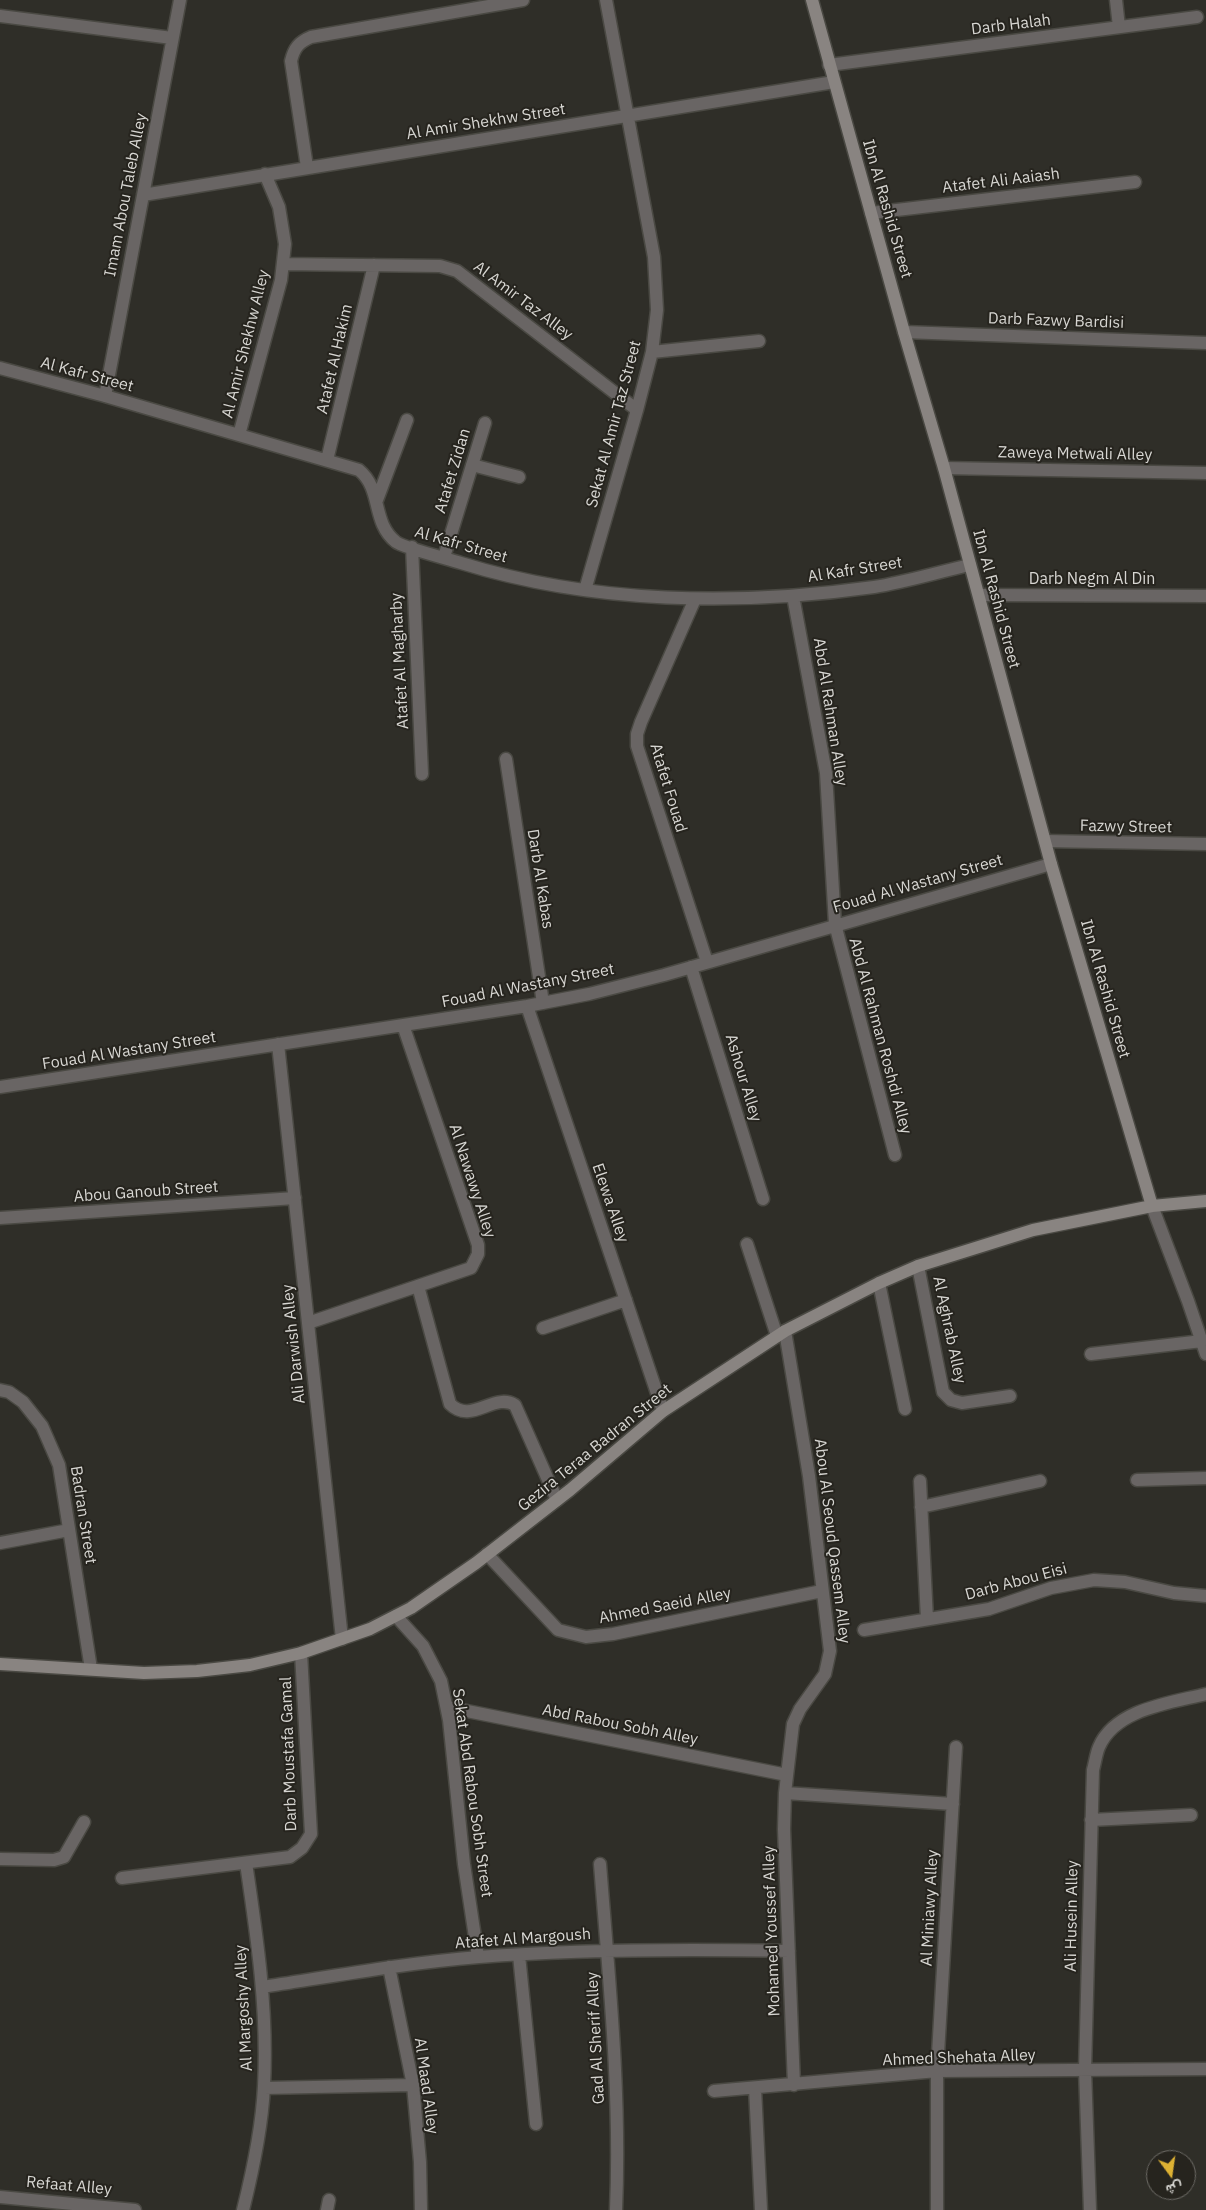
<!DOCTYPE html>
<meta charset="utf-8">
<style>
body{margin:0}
#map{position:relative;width:1206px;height:2210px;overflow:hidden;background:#2f2e28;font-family:"IBM Plex Sans",Vazirmatn,sans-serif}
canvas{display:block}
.north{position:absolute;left:1146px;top:2150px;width:50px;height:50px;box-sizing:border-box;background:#26241e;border:1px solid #6d6b66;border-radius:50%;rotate:166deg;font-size:14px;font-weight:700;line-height:20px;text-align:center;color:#d7d6d2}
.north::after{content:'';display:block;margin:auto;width:18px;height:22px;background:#ddb133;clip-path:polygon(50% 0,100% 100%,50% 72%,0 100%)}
</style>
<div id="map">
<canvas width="1206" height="2210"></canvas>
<div class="north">ش</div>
</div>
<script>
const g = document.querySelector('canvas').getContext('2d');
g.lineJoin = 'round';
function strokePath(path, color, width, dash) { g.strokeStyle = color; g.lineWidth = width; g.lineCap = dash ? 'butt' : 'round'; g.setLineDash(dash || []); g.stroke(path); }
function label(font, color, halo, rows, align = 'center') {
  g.font = font + ' "IBM Plex Sans",sans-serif'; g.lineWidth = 4; g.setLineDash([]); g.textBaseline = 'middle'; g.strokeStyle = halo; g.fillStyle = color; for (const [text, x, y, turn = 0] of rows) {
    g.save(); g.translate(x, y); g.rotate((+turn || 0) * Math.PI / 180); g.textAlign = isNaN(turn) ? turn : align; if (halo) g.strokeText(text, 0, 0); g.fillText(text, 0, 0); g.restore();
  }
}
const street = new Path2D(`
 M1116 0 1119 27
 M0 16 172 38
 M829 65 1197 17
 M307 167 291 61C294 48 299 42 311 37L523 0
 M143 195 834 82
 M871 213 1135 182
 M283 264 440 266 457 271 637 410
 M904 332 1206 343
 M652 352 759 341
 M0 368 105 396 359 470C383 490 371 522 396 542 404 548 449 559 461 563 593 604 738 606 874 587 906 582 938 572 970 565
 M105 396 180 0
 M239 435 281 280 285 244 279 207 265 174
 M327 460 374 265
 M472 465 519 477
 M944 468 1206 473
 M377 500 407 420
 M412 547 422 774
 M444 557 485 423
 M585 590 637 410 652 352 657 310 654 257 606 0
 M979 595 1206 596
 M793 596 826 773 835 924 895 1155
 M695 599 641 722 637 734V746L707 962
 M506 759 543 1003
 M1045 841 1206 844
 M691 967 763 1199
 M527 1006 663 1411
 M278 1044 342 1639
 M0 1087 527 1006 589 994 664 975 1051 864
 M1152 1206 1188 1301 1206 1354
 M0 1218 295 1198
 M747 1244 777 1336
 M918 1266 943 1392 951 1400 962 1403 1010 1396
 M879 1283 905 1409
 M418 1286 450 1404C471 1425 494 1392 515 1405L557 1500
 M308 1323 471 1268 478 1254V1245L403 1025
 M543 1328 626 1300
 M785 1331 809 1476 830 1651 825 1674 800 1709 793 1724 785 1793 784 1829 794 2085
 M1091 1354 1202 1341
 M0 1390 9 1392 23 1402 42 1426 59 1465 91 1669
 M1137 1480 1206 1478
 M920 1481 927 1619
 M921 1507 1040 1481
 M0 1543 69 1530
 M487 1554 558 1630 586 1637 613 1634 822 1591
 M396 1616 423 1646 441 1681 449 1720 464 1864 478 1957
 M864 1630 989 1609 1051 1588 1094 1580 1125 1582 1174 1593 1206 1596
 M447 1707 787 1775
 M785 1793 953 1804
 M1091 1820 1191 1815
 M0 1859 54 1860 64 1857 84 1822
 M600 1864C609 1979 621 2095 616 2210
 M122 1878 290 1857 302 1848 311 1834 301 1653
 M519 1955 536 2124
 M389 1967 413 2085 420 2162 421 2210
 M262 1987C334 1976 406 1963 479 1957 582 1949 685 1949 789 1951
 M264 2088 413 2085
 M755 2088 761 2210
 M714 2091 937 2071 1206 2069
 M0 2197 135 2210
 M243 2210C253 2170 262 2128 264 2086 268 2011 257 1937 246 1863
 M327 2210 329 2200
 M937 2210V2071L956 1747
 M1090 2210 1085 2070 1093 1770C1095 1763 1096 1754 1099 1747 1115 1709 1170 1703 1206 1694`);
const secondary = new Path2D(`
 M812 0 904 332 944 468 1051 864 1152 1206
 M0 1664 144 1673 197 1671 250 1665 301 1653 370 1629 411 1608 476 1563 570 1490 663 1411 785 1331 879 1283 918 1266 1033 1230 1152 1206 1206 1201`);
const streetNames = [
 ["Darb Halah",1011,25,-7],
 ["Al Amir Shekhw Street",486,122,-9],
 ["Atafet Ali Aaiash",1001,181,-7],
 ["Imam Abou Taleb Alley",126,195,-79],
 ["Ibn Al Rashid Street",887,209,74],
 ["Al Amir Taz Alley",523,301,37],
 ["Darb Fazwy Bardisi",1056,321,2],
 ["Al Amir Shekhw Alley",246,344,-76],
 ["Atafet Al Hakim",335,359,-77],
 ["Al Kafr Street",87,375,15],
 ["Sekat Al Amir Taz Street",614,424,-75],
 ["Zaweya Metwali Alley",1075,454,1],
 ["Atafet Zidan",453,471,-73],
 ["Al Kafr Street",461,545,16],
 ["Al Kafr Street",855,570,-9],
 ["Darb Negm Al Din",1092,579],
 ["Ibn Al Rashid Street",996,599,75],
 ["Atafet Al Magharby",400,661,-93],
 ["Abd Al Rahman Alley",830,712,81],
 ["Atafet Fouad",668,788,73],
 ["Fazwy Street",1126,827,1],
 ["Darb Al Kabas",540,879,81],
 ["Fouad Al Wastany Street",918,884,-16],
 ["Fouad Al Wastany Street",528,986,-11],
 ["Ibn Al Rashid Street",1105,989,74],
 ["Abd Al Rahman Roshdi Alley",880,1036,75],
 ["Fouad Al Wastany Street",129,1051,-9],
 ["Ashour Alley",743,1078,73],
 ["Al Nawawy Alley",472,1181,72],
 ["Abou Ganoub Street",146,1192,-4],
 ["Elewa Alley",610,1203,71],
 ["Al Aghrab Alley",949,1330,78],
 ["Ali Darwish Alley",294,1344,-96],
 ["Gezira Teraa Badran Street",595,1448,-39],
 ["Badran Street",83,1515,81],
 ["Abou Al Seoud Qassem Alley",832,1541,83],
 ["Darb Abou Eisi",1016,1582,-15],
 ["Ahmed Saeid Alley",665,1606,-11],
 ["Abd Rabou Sobh Alley",620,1725,11],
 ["Darb Moustafa Gamal",289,1754,-92],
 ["Sekat Abd Rabou Sobh Street",472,1793,82],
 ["Al Miniawy Alley",930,1908,-87],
 ["Ali Husein Alley",1072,1916,-89],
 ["Mohamed Youssef Alley",772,1931,-92],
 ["Atafet Al Margoush",523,1939,-4],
 ["Al Margoshy Alley",244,2008,-93],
 ["Gad Al Sherif Alley",596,2038,-93],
 ["Ahmed Shehata Alley",959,2058,-2],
 ["Al Maad Alley",426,2086,82],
 ["Refaat Alley",69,2186,5]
];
strokePath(street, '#4a4943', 15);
strokePath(secondary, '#4a4943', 15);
strokePath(street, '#696564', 12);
strokePath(secondary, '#898481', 12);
label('16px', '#d7d6d2', '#26241e', streetNames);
</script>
